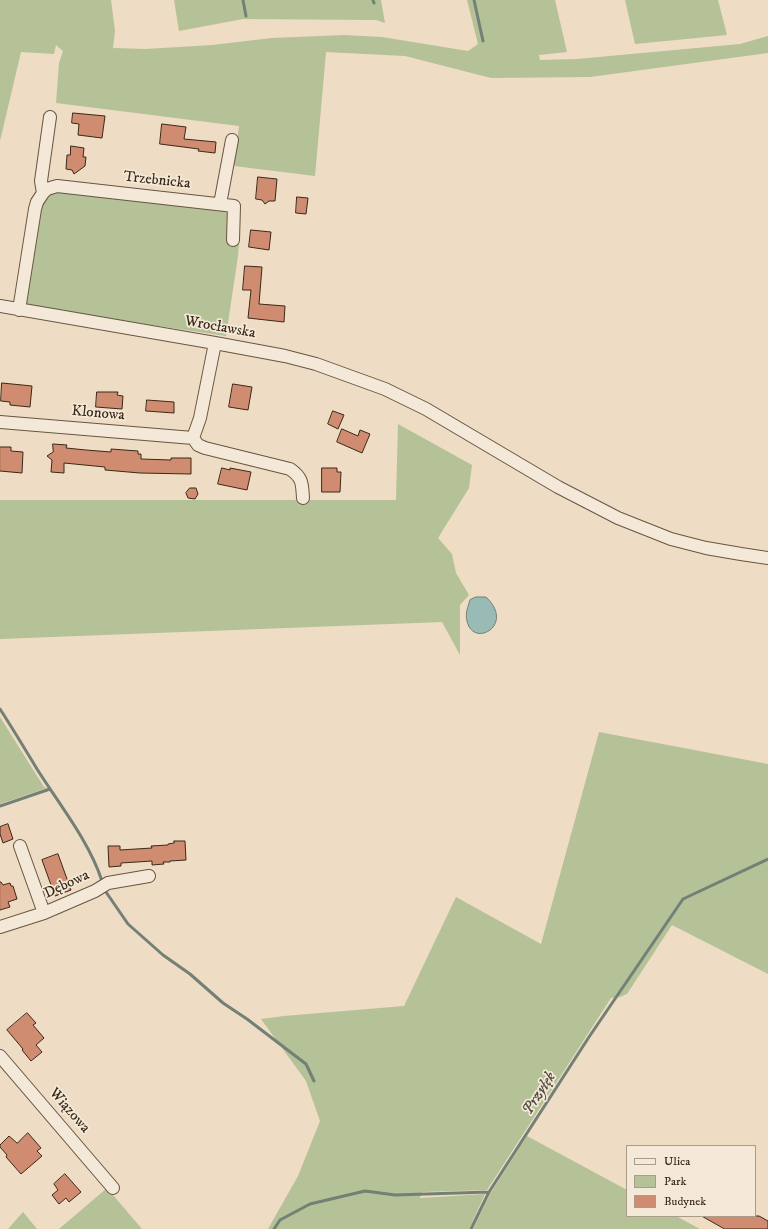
<!DOCTYPE html>
<meta charset="utf-8">
<style>
body{margin:0}
#map{position:relative;width:768px;height:1229px;overflow:hidden;background:#eedcc4;font-family:"IM FELL DW Pica",serif}
canvas{display:block}
.legend{position:absolute;left:626px;top:1145px;width:130px;height:72px;box-sizing:border-box;background:#f4e8d9;border:1px solid #aa9b8b;margin:0;padding:5px 7px;list-style:none;font-size:12px;color:#3a2817}
.legend li{display:flex;align-items:center;gap:8px;height:20px}
.legend b{width:20px;border:1px solid #aa9b8b}
</style>
<div id="map">
<canvas width="768" height="1229"></canvas>
<ul class="legend">
<li><b style="height:5px;background:#f4e8d9"></b>Ulica</li>
<li><b style="height:11px;background:#b5c197"></b>Park</li>
<li><b style="height:11px;background:#cf8c70"></b>Budynek</li>
</ul>
</div>
<script>
const g = document.querySelector('canvas').getContext('2d');
g.lineJoin = 'round';
function fillPath(path, color) { g.fillStyle = color; g.fill(path, 'evenodd'); }
function strokePath(path, color, width, dash) { g.strokeStyle = color; g.lineWidth = width; g.lineCap = dash ? 'butt' : 'round'; g.setLineDash(dash || []); g.stroke(path); }
function label(font, color, halo, rows, align = 'center') {
  g.font = font + ' "IM FELL DW Pica",serif'; g.lineWidth = 3.5; g.setLineDash([]); g.textBaseline = 'middle'; g.strokeStyle = halo; g.fillStyle = color; for (const [text, x, y, turn = 0] of rows) {
    g.save(); g.translate(x, y); g.rotate((+turn || 0) * Math.PI / 180); g.textAlign = isNaN(turn) ? turn : align; if (halo) g.strokeText(text, 0, 0); g.fillText(text, 0, 0); g.restore();
  }
}
const green = new Path2D(`
 M0 0H111L115 31 113 48 145 49 212 45 272 38 344 35 382 37 468 51 478 44 467 0H555L567 52 539 55 540 60 577 59 740 44 768 36V53L590 77 491 78 405 56 326 52 315 176 234 166 239 126 56 103 59 63 63 51 56 45 54 54 21 52 0 141Z
 M174 0H381L385 23 376 20 243 19 179 31Z
 M625 0H718L727 35 635 44Z
 M51 190 226 208 230 213V242L239 244 238 256 226 336 29 307 24 301 41 199Z
 M398 424 472 465 469 488 438 538 452 554 456 573 469 595 460 605V655L442 622 0 639V500H396Z
 M0 717 44 787 47 788 0 804Z
 M599 732 768 764V974L672 925 627 994 620 997 611 998 487 1190 422 1192 420 1198 485 1194 469 1229H268L298 1176 320 1121 306 1081 261 1019 284 1016 404 1006 456 897 541 944Z
 M527 1136 627 1190V1216H676L700 1229H473L490 1194Z
 M107 1188 142 1229H59Z
 M23 1212 37 1229H8Z`);
const water = new Path2D(`
 M476 597H486C516 625 473 649 467 621 465 614 468 606 470 600Z`);
const stream = new Path2D(`
 M243 0 246 16
 M373 0 374 3
 M474 0 483 41
 M0 709C13 729 25 749 37 769 59 804 89 841 102 881
 M0 806 50 789
 M106 892 128 924 163 955 190 974 223 1003 247 1019 306 1064 314 1081
 M274 1229 280 1220 310 1204 365 1191 395 1195 489 1192
 M471 1229 489 1192 589 1037 683 899 768 859`);
const building = new Path2D(`
 M73 113 105 116 102 138 78 135 79 124 72 123Z
 M162 124 186 127 184 139 216 142 215 153 198 151 199 149 160 144Z
 M71 146 84 148 83 157H86L85 166 74 174 72 170 66 169 67 155H70Z
 M258 177 277 179 275 201H269L265 204 262 200 256 199Z
 M297 197 308 198 306 214 296 213Z
 M251 230 271 232 269 250 249 247Z
 M245 266 262 267 259 304 285 306 284 322 248 318 251 290H243Z
 M2 383 32 386 30 407 10 405V402L1 401Z
 M233 384 252 387 248 410 229 407Z
 M97 392H118L117 395 123 396 122 409 96 407Z
 M147 400 174 402V413L146 411Z
 M333 411 344 415 338 429 328 424Z
 M342 429 358 436 360 430 370 434 362 453 337 442Z
 M53 444 67 445 66 448 86 450 111 452V449L138 451V454H141V459L171 460V458H191V474L140 473 105 470V467L64 463V473L51 472 52 460 47 456 53 452Z
 M0 447H11V451L23 452 22 473 0 471Z
 M222 468 230 470V468L251 472 247 490 218 484Z
 M322 468H337V472H341L340 492H322Z
 M190 488H196L198 494 195 499 188 498 186 493Z
 M8 824 13 839 3 843 0 834V827Z
 M174 841H185L186 860 170 861V862H163L164 864 152 865V861L121 863V866L109 867 108 846H120V850L152 848 151 846 168 845V844L174 843Z
 M58 854 71 890 55 896 42 860Z
 M0 882H1L3 885 10 883 11 886H13L17 899 8 902 10 907 0 910Z
 M27 1013 36 1023 33 1025 44 1038 36 1045 42 1052 31 1061 22 1050 23 1049 7 1030Z
 M28 1133 41 1148 37 1151 42 1156 21 1174 6 1157 7 1155 0 1147V1145L9 1136 17 1143Z
 M65 1174 81 1192 69 1202 66 1198 59 1204 52 1195 58 1190 54 1184Z
 M702 1216H759L768 1221V1229H725Z`);
const minor = new Path2D(`
 M43 193 47 189 57 186 234 206 233 240
 M220 204 232 140
 M0 306 215 343 285 356 316 364 385 389 426 409 558 487 618 518 671 539 706 548 741 554 768 558
 M19 310 35 209 37 202 43 193 41 181 50 117
 M0 422 193 438 198 445 205 448 290 469C303 478 302 484 303 498
 M193 438 200 418 215 343
 M20 846 44 913
 M0 927 44 913 95 891 108 883 149 876
 M0 1056 113 1188`);
const streetNames = [
 ["Trzebnicka",157,181,6],
 ["Wrocławska",220,328,10],
 ["Klonowa",98,414,5],
 ["Dębowa",67,885,-25],
 ["Wiązowa",69,1111,49]
];
const waterNames = [
 ["Przyłęk",540,1094,-57]
];
fillPath(green, '#b5c197');
fillPath(water, '#99bbb5');
strokePath(water, '#738076', 1);
strokePath(stream, '#738076', 3);
fillPath(building, '#cf8c70');
strokePath(building, '#3a2817', 1);
strokePath(minor, '#675542', 14);
strokePath(minor, '#f4e8d9', 12);
label('15px', '#3a2817', '#f4e8d9', streetNames);
label('italic 16px', '#524d3e', '#f4e8d9', waterNames);
</script>
